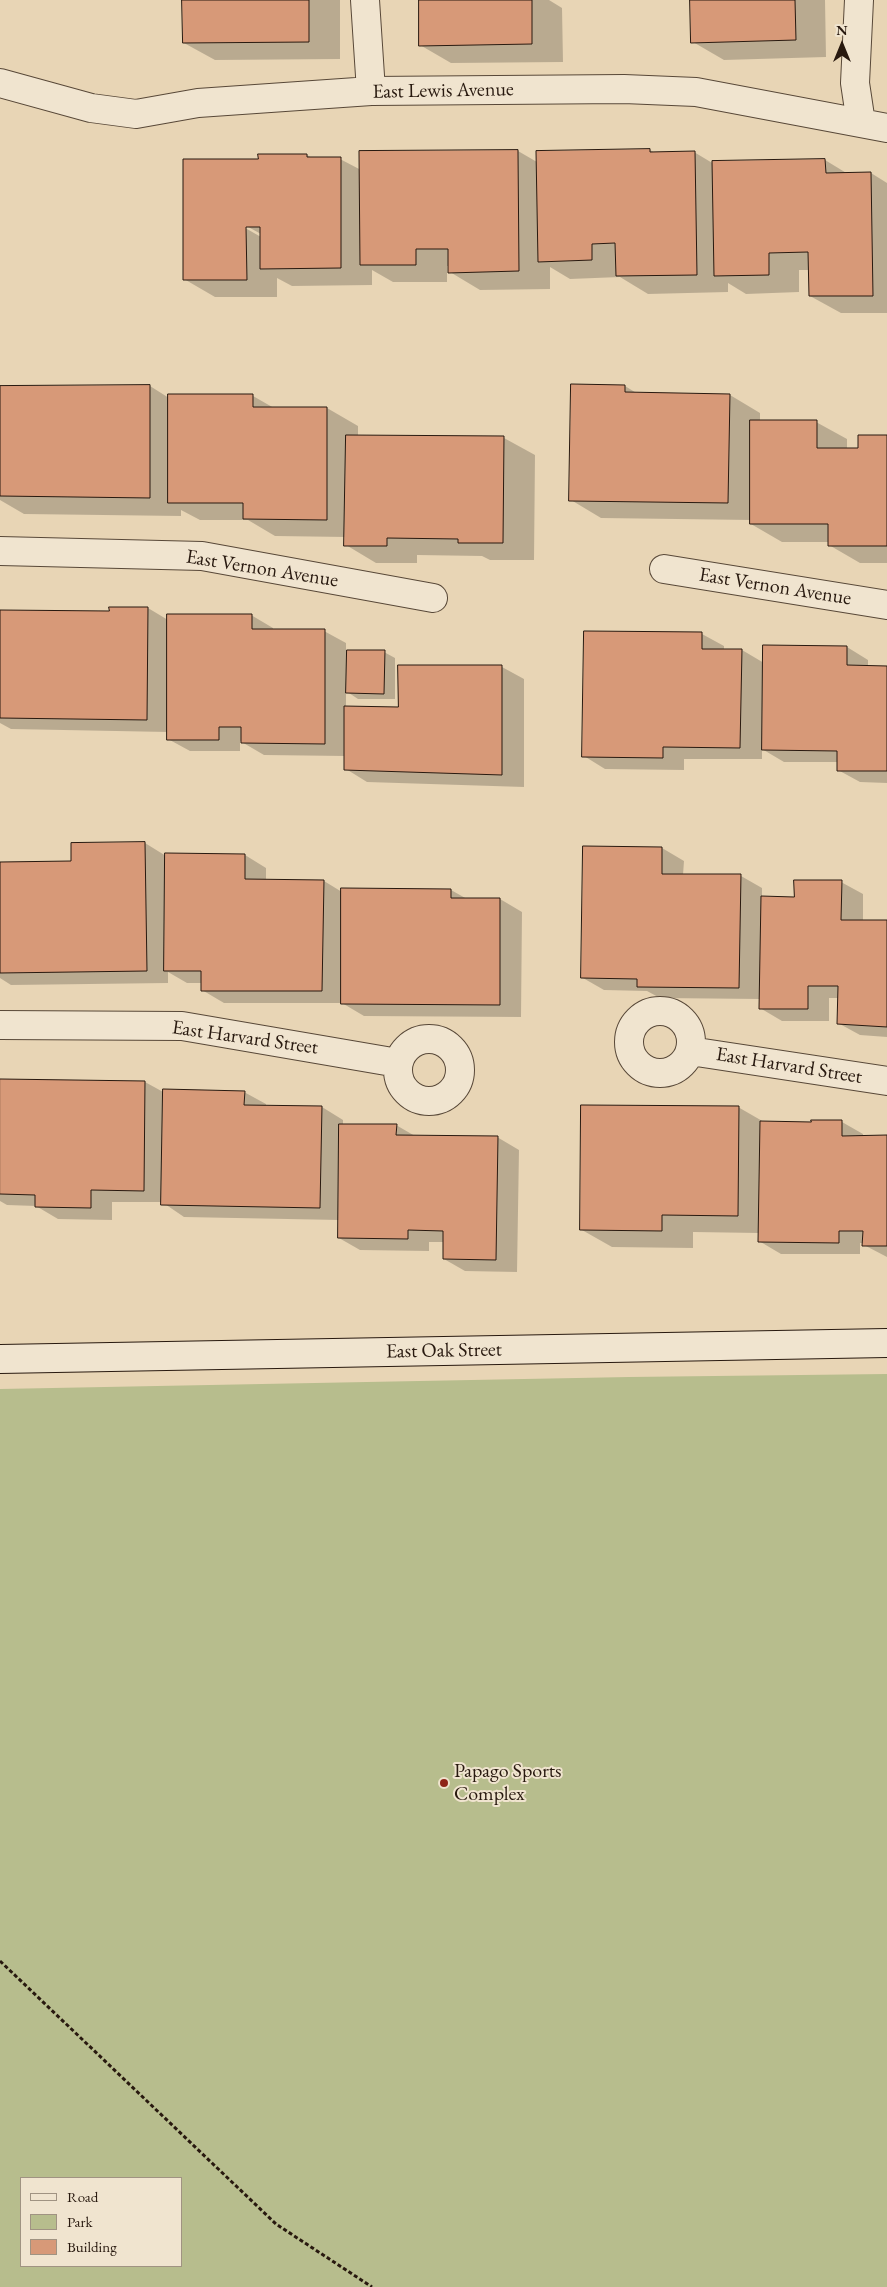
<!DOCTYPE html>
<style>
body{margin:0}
#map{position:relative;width:887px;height:2287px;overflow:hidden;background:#e8d5b5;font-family:"EB Garamond",serif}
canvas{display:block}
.legend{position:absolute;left:20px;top:2177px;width:162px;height:90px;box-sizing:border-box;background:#f0e4cf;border:1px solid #a09382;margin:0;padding:6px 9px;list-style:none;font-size:15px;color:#28190f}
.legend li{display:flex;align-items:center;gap:10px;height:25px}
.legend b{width:25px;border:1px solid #a09382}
.north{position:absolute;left:817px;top:20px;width:50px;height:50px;-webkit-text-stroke:4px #f0e4cf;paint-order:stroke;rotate:0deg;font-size:14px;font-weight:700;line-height:20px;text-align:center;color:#28190f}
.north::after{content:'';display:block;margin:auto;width:18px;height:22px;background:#28190f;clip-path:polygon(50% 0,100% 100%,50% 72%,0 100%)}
</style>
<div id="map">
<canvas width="887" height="2287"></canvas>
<ul class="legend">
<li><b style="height:6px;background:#f0e4cf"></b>Road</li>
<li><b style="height:14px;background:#b7bd8d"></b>Park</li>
<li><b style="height:14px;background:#d79978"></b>Building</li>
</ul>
<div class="north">N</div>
</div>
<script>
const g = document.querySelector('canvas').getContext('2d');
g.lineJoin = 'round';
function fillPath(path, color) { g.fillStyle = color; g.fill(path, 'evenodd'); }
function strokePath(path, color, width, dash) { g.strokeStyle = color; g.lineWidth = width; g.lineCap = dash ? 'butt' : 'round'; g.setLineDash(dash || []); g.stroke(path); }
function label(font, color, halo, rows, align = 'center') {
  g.font = font + ' "EB Garamond",serif'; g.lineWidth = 4; g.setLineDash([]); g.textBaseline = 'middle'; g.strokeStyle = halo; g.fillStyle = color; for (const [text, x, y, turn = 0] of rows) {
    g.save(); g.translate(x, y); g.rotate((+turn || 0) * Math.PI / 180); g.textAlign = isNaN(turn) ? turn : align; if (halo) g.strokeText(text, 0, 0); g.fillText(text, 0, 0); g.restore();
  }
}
const green = new Path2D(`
 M887 1374V2287H0V1389L629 1377ZM21 2178H181V2266H21Z`);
const shadow = new Path2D(`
 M183 0H340V59L215 60 184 43Z
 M420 0H549L562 8 563 62 451 63 420 45Z
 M691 0H825L826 57 724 60 693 42Z
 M650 150 655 153 694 152 714 164 825 160 848 174 871 173 887 183V313H841L810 296V270H799V292L746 294 728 283V292L648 294 620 277 570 279 550 267V289L480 290 450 272V266H447V282H393L372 270V285L292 286 277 278V297H215L184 279 259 160V155H307L314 159H340L361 170 518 151 537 162V152ZM241 223 261 234V237L240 225Z
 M150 386 169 398V395L253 396 274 408H327L358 426V436L504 438 535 455 534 560H490L482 556 417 555V563H376L346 545V537L275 536 248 520H200L181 510V516L24 514 0 500V387Z
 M572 386H625L638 394 730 395 760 413V422H816L847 439V449H860L887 436V563H860L829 545V542H782L751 524V520L601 518 571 500Z
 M111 608H148L168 620 251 615 273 628V630L324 631 346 643V651L384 652 395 658V699H358L346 691V707L400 708 502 667 524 679V787L367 782 346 769 345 756 264 755 240 741V751H190L168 739V732L11 729 0 723V611L111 612Z
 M585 632 702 634 724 646V650H742L764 663 847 647 868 660V667H887V783L860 782 838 770V762H784L762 749V759H684V770L605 769 584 756Z
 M145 843 166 856 245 855 266 868V881H324L342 892 451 890 467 899H500L522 912 521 1017 364 1016 342 1003H224L202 990V983H187L168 972V983L11 985 0 978V863L73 862Z
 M584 847 662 848 684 861 683 875 741 876 762 888V897L795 898 841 882 863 894V921L887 922V1037L860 1035 838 1023 839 998H829V1021H782L760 1008V999L660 998 647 991 604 990 583 978Z
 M0 1080 145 1082 165 1093 244 1092 266 1104V1107H322L343 1120V1125H396L415 1136 497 1137 519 1150 517 1272 465 1271 444 1259V1242H429V1251L360 1250 339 1238V1220L184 1217 162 1202H112V1220L58 1219 36 1206 7 1205 0 1201Z
 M738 1107 764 1122H842L863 1134V1137H887V1257L864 1245V1243H860V1254H781L759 1241V1233L693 1232V1248L612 1247 582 1230Z`);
const building = new Path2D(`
 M182 0H309V42L183 43Z
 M419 0H532V44L419 46Z
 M690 0H795L796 40 691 43Z
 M650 149V152L695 151 697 275 616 276 615 243 592 244V260L538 262 536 151Z
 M518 150 519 271 448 273V249H416V265H360L359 151Z
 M258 154H307V157H341V268L260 269V227H246L247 280H183V159H258Z
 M825 159 826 173 871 172 873 296H809L808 252 769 253V275L714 276 712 161Z
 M571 384 625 385V392L730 394 728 503 569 501Z
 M150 385V498L0 496V386Z
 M168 394H253V407H327V520L243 519V503H168Z
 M750 420H817V448H858V435H887V546H828V524H750Z
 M346 435 504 436 503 543H458V539L387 538V546H344Z
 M109 607H148L147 720 0 718V610L109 611Z
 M167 614H252V629H325V744L241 743V727H219V740H167Z
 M584 631 702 632V649H742L740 748 663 747V758L582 757Z
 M763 645 847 646V665L887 666V771H837V751L762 750Z
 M347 650H385L384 694 346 693Z
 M398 665H502V775L344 770V706L398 707Z
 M145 842 147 971 0 973V862L71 861V843Z
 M583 846 662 847V874H741L739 988 637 987V979L581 978Z
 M165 853 245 854V879L324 880 322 991H201V971H164Z
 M794 880H842L841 920H887V1027L837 1024 838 986H808V1009H759L761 896 794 897Z
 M341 888 451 889V898H500V1005L341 1004Z
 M0 1079 145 1081 144 1191 91 1190V1208L35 1207V1195L0 1194Z
 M163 1089 245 1091 244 1105 322 1106 320 1208 161 1205Z
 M581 1105 739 1106 738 1216 662 1215V1231L580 1230Z
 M811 1120H842V1136L887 1135V1246H862L863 1231H839V1243L758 1242 760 1121 811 1122Z
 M339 1124H397L396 1135 498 1136 496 1260 443 1259V1231L408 1230V1239L338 1238Z`);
const path = new Path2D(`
 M0 1961 276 2224 372 2287`);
const street = new Path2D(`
 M365 0 371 91
 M859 0 855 83 861 123
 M0 83 91 108 136 114 198 103 371 91 624 89 696 92 887 128
 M0 551 202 556 433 598
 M664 569 887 605
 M629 1042a31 31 0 1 1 62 0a31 31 0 1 1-62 0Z
 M0 1025 182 1026 398 1063
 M398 1070a31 31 0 1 1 62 0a31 31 0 1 1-62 0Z
 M690 1051 887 1081`);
const secondary = new Path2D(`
 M0 1359 887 1343`);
const markers = [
 [444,1783,5,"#8f2418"]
];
const streetNames = [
 ["East Lewis Avenue",443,91,-1],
 ["East Vernon Avenue",262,569,9],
 ["East Vernon Avenue",775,587,9],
 ["East Harvard Street",245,1038,8],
 ["East Harvard Street",789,1066,9],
 ["East Oak Street",444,1351,-1]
];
const poiNames = [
 ["Papago Sports",454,1772],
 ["Complex",454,1795]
];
fillPath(green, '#b7bd8d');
fillPath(shadow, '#0003');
fillPath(building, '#d79978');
strokePath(building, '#28190f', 1);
strokePath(street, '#584838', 30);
strokePath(secondary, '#28190f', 30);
strokePath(path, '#28190f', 3, [4, 2.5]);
strokePath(street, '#f0e4cf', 28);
strokePath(secondary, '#f0e4cf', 28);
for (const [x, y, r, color] of markers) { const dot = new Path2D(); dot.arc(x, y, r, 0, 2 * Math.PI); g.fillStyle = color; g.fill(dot); strokePath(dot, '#f0e4cf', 2); }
label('20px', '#28190f', '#f0e4cf', streetNames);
label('20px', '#28190f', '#f0e4cf', poiNames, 'left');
</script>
